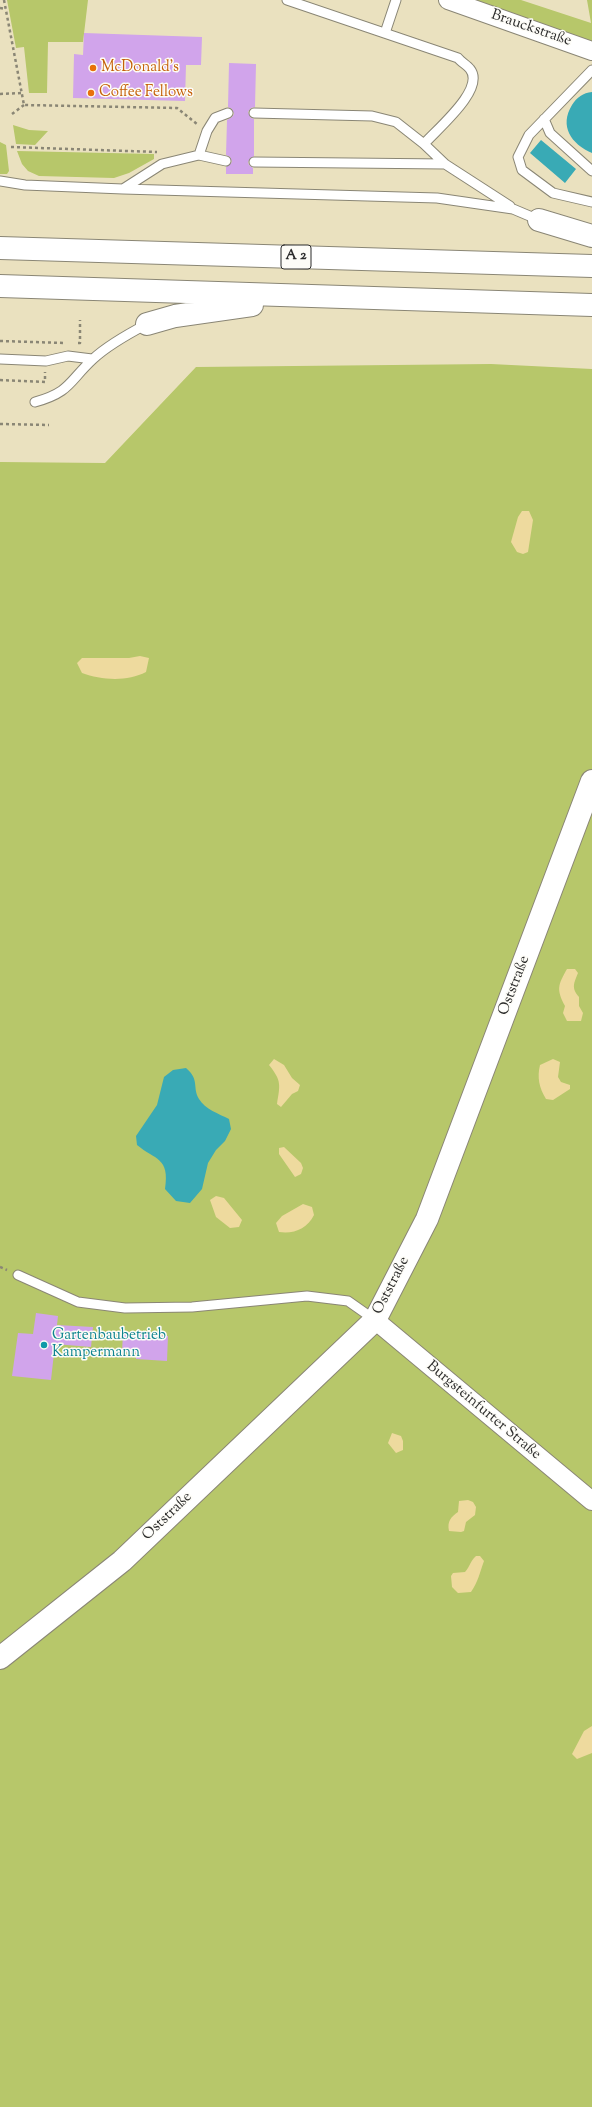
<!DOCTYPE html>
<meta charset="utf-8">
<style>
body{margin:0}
canvas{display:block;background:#eae1bf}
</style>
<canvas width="592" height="2107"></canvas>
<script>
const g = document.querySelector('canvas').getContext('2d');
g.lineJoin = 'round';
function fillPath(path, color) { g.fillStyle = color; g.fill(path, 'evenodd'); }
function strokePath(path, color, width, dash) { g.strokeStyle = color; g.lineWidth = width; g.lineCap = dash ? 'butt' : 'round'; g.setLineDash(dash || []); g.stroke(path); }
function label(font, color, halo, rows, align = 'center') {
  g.font = font + ' "Sorts Mill Goudy",serif'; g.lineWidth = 3; g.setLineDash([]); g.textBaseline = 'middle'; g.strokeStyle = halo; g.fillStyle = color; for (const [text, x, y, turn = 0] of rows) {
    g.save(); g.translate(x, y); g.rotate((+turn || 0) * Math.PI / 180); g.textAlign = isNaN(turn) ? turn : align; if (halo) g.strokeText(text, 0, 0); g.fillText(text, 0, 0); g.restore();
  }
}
const green = new Path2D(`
 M7 0H88L83 42H48L47 93H29L24 47 16 48Z
 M452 0H521L591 23 587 0H592V45Z
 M13 125 29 130 48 131 35 145 16 144Z
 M0 142 6 145 9 171 7 174H0Z
 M17 151 154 154V159L129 173 114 178 39 176 28 171 22 164Z
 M491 364 592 369V2107H0V462L105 463 196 367Z`);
const sand = new Path2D(`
 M522 511H529L533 520 528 552 523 554 517 552 511 542 518 517Z
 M140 656 149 658 146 672C127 682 101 680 82 673L77 663 82 658H129Z
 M567 969H575L578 973C574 983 571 988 579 997V1006L583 1013 581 1021H567L563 1013 565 1006C556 989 558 985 567 969Z
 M274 1059 284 1065 292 1078 300 1085 298 1091 292 1094 281 1107 277 1104C280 1085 282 1081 269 1065Z
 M553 1059 560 1062 558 1077 561 1082 570 1085V1089L553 1100 546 1099C539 1088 537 1077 540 1065Z
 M284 1147 301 1163 303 1168 301 1174 295 1177 279 1154V1148Z
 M216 1196 224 1198 242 1220 239 1227 230 1228 216 1217 210 1200Z
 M303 1204 312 1207 314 1215C307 1229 294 1234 279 1232L276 1223 282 1216Z
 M392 1433 401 1436 403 1441V1450L396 1453 388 1443Z
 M468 1500 473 1502 476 1507 475 1515 466 1522 464 1531 461 1532 449 1531C447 1521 451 1517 458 1512L459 1501Z
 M476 1556H480L484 1561C480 1572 478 1582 471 1592L458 1593 452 1587 451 1576 453 1573 465 1572C470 1567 470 1561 476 1556Z
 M592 1726V1753L577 1759 572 1754 584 1731Z`);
const water = new Path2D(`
 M592 92V153C571 144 559 126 572 105 577 97 583 93 592 92Z
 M541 140 576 169 565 183 530 153Z
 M186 1068C200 1080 192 1087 199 1099 205 1109 219 1114 229 1119L231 1129 225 1141 216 1150 208 1163 202 1189 190 1203 176 1201 165 1189C170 1157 155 1160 137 1145L136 1136 157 1105 164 1077 173 1070Z`);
const building = new Path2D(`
 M84 33 202 37 201 65H186L185 101 73 98 74 54 83 55Z
 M229 63 256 64 255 107 251 108 248 112 251 118 254 119V156L248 162 249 165 253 168V174H226V167L232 162 230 157 226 155 227 120 232 117 234 114 232 109 228 107Z
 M36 1313 58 1316 57 1325 93 1327 91 1347 55 1344 51 1380 12 1376 18 1333 33 1334Z
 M123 1333 168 1336 167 1361 136 1359V1353L122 1352Z`);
const path = new Path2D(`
 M4 0 24 105 177 108 197 124
 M0 8 6 9
 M0 94 23 93
 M12 114 24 105
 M11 147 157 152
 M0 341 65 343
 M78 343H80V320
 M0 380 45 382V372
 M0 424 49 425
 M0 1267 7 1270`);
const service = new Path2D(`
 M287 0 458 58C461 62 467 65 470 69 486 89 437 129 424 144
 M385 33 396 0
 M592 70 529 135 518 157 522 170 553 193 592 202
 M254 113 372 116 396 122 424 144 445 164 510 206
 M544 119 550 133 592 171
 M199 155 207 131 215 118 228 113
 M254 162 445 164
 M0 181 25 185 123 189 437 198 513 209 539 220
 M123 189 162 164 199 155 226 161
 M0 359 46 361 68 356 92 359
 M35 402C71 392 69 381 93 359 108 345 128 334 147 324
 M18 1275 78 1302 125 1308 192 1307 307 1296 348 1301 375 1320`);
const minor = new Path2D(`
 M448 0 592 51
 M375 1320 592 1501`);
const tertiary = new Path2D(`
 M0 1658 122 1561 375 1320 427 1219 592 781`);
const motorway = new Path2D(`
 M539 220 592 236
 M0 248 592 266
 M0 286 592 305
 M147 324 175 316 252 305`);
const markers = [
 [93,68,4,"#e8710a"],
 [91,93,4,"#e8710a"],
 [44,1345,4,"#0f9aa8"]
];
const shields = [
 [296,257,30]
];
const shieldNames = [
 ["A 2",296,257]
];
const streetNames = [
 ["Brauckstraße",531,29,19],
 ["Oststraße",515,986,-69],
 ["Oststraße",392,1286,-63],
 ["Burgsteinfurter Straße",483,1411,40],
 ["Oststraße",168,1517,-44]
];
const foodNames = [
 ["McDonald's",101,68],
 ["Coffee Fellows",99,93]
];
const cultureNames = [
 ["Gartenbaubetrieb",52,1336],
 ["Kampermann",52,1353]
];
fillPath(green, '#b7c76a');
fillPath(sand, '#eeda9e');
fillPath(water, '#39aab5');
fillPath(building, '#d1a4eb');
strokePath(service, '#8a8675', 11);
strokePath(minor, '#8a8675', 20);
strokePath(tertiary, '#8a8675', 24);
strokePath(motorway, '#8a8675', 24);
strokePath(path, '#8a8675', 2.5, [3, 3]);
strokePath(service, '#fff', 9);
strokePath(minor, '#fff', 18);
strokePath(tertiary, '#fff', 22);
strokePath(motorway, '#fff', 22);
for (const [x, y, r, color] of markers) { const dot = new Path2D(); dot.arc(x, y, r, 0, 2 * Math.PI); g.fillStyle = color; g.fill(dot); strokePath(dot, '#fdfcf7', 1.5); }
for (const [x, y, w] of shields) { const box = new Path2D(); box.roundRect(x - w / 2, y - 12, w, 24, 3); g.fillStyle = '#fdfcf7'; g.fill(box); strokePath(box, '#2b2b2b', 1); }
label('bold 14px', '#2b2b2b', null, shieldNames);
label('15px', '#2b2b2b', '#fdfcf7', streetNames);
label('15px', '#c56008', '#fdfcf7', foodNames, 'left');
label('15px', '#0d838f', '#fdfcf7', cultureNames, 'left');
</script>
